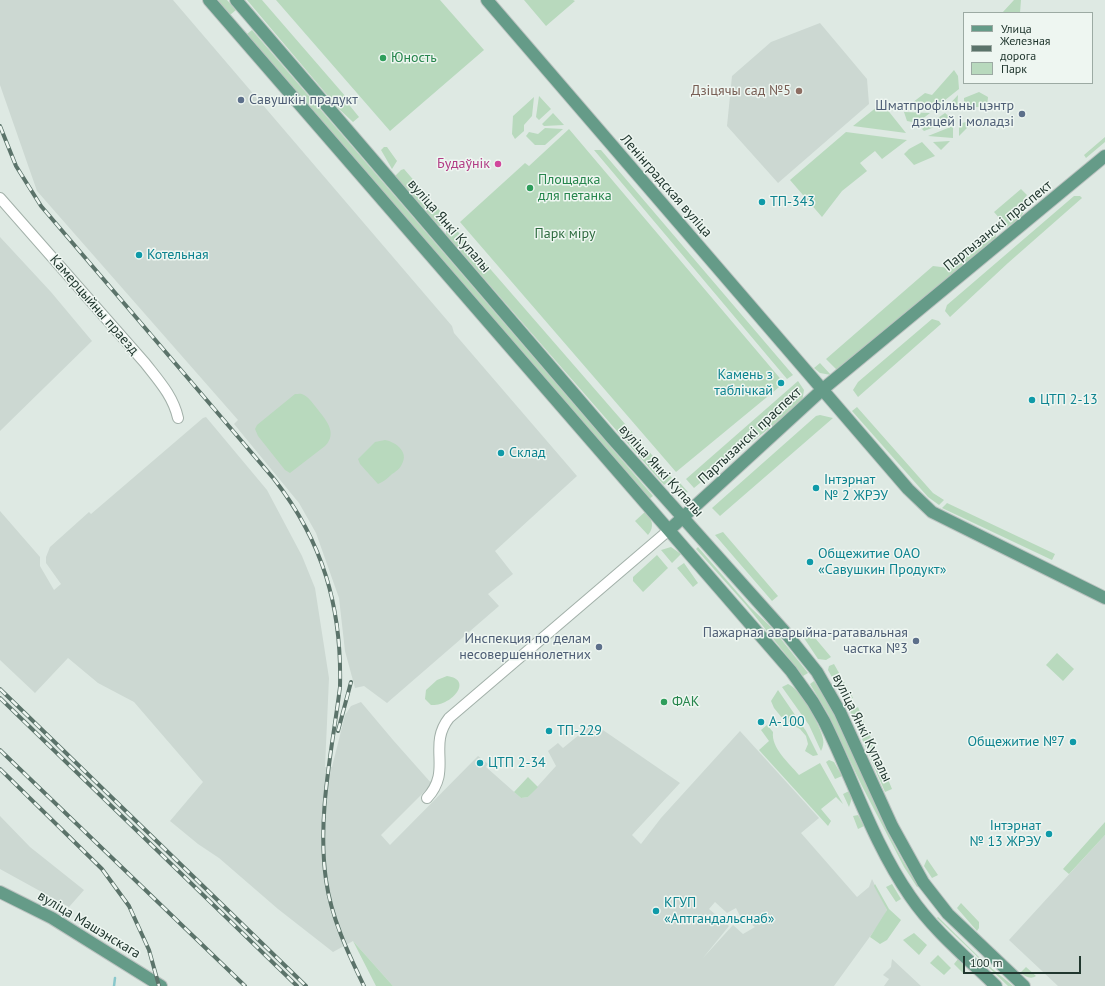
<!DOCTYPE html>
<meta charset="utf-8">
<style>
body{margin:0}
#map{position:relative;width:1105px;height:986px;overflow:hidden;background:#dee9e3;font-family:"PT Sans",sans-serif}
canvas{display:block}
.legend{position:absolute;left:963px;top:12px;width:130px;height:72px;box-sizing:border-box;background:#eef6f1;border:1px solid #9caaa3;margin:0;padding:5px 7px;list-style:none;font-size:12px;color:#21372f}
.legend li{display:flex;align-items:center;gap:8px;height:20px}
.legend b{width:20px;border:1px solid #9caaa3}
.scale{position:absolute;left:963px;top:956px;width:118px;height:18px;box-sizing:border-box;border:2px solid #21372f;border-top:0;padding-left:5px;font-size:12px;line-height:14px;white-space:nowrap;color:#21372f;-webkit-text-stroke:3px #eef6f1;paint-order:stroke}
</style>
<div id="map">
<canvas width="1105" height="986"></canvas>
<ul class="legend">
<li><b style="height:5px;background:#659b88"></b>Улица</li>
<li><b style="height:5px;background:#5b736a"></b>Железная дорога</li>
<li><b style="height:11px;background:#b8d9bd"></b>Парк</li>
</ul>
<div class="scale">100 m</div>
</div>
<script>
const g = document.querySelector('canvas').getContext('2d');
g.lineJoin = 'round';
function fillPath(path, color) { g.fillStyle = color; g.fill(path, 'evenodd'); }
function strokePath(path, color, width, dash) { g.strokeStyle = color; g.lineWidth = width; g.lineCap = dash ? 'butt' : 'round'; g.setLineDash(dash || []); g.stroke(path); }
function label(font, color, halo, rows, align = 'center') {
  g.font = font + ' "PT Sans",sans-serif'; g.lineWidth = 3; g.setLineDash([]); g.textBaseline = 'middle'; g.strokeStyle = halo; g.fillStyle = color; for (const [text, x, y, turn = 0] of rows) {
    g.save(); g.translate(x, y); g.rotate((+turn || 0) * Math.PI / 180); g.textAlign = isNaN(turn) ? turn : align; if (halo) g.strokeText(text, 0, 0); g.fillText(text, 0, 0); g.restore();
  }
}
const built = new Path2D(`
 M0 0H173L452 326 454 333 577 476 495 551 513 574 488 594 499 606 387 703 364 686 355 688 345 651 339 598 316 533 299 503 234 424 238 420 37 191 0 85Z
 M820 23 867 79 869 104 778 183 727 126 732 76 771 42Z
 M0 237 51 292 92 341 0 431Z
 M206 417 267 490 302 556 315 588 329 678 325 767H332L345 715 351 706 361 702 393 740 432 784 381 835 390 845 478 756 488 764 486 767 521 798 528 797 556 766 548 751 558 743 563 748 591 725 596 731 600 728 680 783 632 835 641 844 661 818 740 731 819 818 801 833 857 897 869 887 872 879 887 910 882 920 834 986H393L353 941 333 952 278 909 219 858 198 844 170 821 203 782 134 702 98 683 68 658 35 693 0 660V511L40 557V566L54 590 61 584 46 563V557L50 547 89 512 91 514 203 418ZM715 902 727 913 736 908 740 916 755 927 743 934 733 925 703 958 729 926 709 909Z
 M0 816 30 847 84 890 69 907 0 869Z
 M1105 835V986H1058L1009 940Z
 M892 959 921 986H884L889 979 883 975 891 967Z`);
const green = new Path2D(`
 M218 0H227L236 10 230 15Z
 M247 0H262L346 97V101L359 117 353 122 339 109Z
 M276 0H440L484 50 390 131Z
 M524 0H573L575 1 546 26Z
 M1014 0H1021L1020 13H1002Z
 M252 30 653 496 648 500 247 34Z
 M954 70 958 76 959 89 935 108 908 106 925 93 932 95Z
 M979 92 988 97 987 107H964V98Z
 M958 95 957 110 945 109Z
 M539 96 551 109 539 120 536 117Z
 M534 97 532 116 524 125V131L515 139 512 134 513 116Z
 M882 103 906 133 853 126Z
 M904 112 930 113 917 123 907 121Z
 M553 113 564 125 544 126 542 124Z
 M945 113 953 120 924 131 922 129Z
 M976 119 959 136V124Z
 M953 126V138L928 136Z
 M545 128 563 129 545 145H535L526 136 529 132 538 134Z
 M569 129 784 383 676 472 460 222 525 163 529 166Z
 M846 132 907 140 882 159 875 151 860 163 867 171 842 191 822 217 790 180Z
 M1105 137V142L1086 158 1084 155Z
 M950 141 941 150 933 142Z
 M922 142 935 156 914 165 904 154 909 149Z
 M384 147H387L397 161 392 169 381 150Z
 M594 150H601L793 375 787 379Z
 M404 169 448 220 442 226H438L395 176 401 170Z
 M1021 189 1027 195 1023 200 1027 207 1019 220 1007 227 994 212Z
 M1074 196H1080L1082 198 1008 263 950 317 945 311 947 305Z
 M452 225 672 478 664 485 446 235V231Z
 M995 229 996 239 839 372 826 359 933 266 949 268Z
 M932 319 939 321 941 324 858 397 853 390 858 382Z
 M820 363 831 375 820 373 814 368Z
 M798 381 804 390 802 402C766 432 729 458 694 488L686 479Z
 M295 394C298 394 301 393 304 395 308 397 312 402 315 406 324 418 339 432 325 446L290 473 285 470 258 436 255 429 257 425Z
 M857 407 933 493 944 500 939 505 928 497 852 411Z
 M820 415 833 418 720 516 712 508 816 416Z
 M385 440C396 442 409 452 402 464 400 469 395 472 391 475 387 479 383 482 378 484L360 464 358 459 375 442Z
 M680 483 688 492 682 494 673 490Z
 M947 503 1055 554 1052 560 942 508Z
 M646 511C652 519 655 527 648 535L635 521Z
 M723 532 778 596 772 601 715 535Z
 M671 547 681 554 672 563 661 550Z
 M698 547 750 607 773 629 808 673 803 676 746 605 696 549Z
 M657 555 668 568 643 592 633 581V577Z
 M684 563 698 583 693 587 677 568Z
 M810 632 831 657 826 660 818 659 804 638Z
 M1057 653 1074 669 1063 681 1046 665Z
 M834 664 853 698 846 702 828 670 829 666Z
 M447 676C475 680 450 707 431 705L425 699 426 690 437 680Z
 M814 681C857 745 875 823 919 886L917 887 904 867 862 786 828 714 810 684Z
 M788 684C800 688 821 726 823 739 824 743 823 747 821 751L809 725 782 687Z
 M778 690 806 731 818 755 813 756 805 751 808 744 806 736 800 729 793 725 787 724 774 708 771 701Z
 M858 707 892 789 885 792 850 711Z
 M767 725 773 732C771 748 789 763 799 775L820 763 843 804 836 797 821 809 831 821 828 826 759 750 769 741 761 730Z
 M829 760 834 762 842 776 835 779 826 762Z
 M528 777 538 787 528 797 521 798 514 792Z
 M849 791 852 798 849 807 843 794Z
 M858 815 864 826 858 829 853 816Z
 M1105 822V835L1069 874 1063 869Z
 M927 859 938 875 932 878 924 866Z
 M875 884 889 909 901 920 887 940 880 944 870 937 887 910 874 886Z
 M892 884 901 899 896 902 886 887Z
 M961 903 979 922V928L977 931 957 908Z
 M938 917 983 961 1013 986H1008L937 918Z
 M914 933 927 945 919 955 903 940Z
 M353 941 393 986H376Z
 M938 955 951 968 944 975 930 963Z
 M958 959 965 967 964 974 954 964Z
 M1026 967 1036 976C1030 980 1026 976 1020 973Z`);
const stream = new Path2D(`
 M114 986 115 978`);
const minor = new Path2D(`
 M0 198 145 363C159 381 173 396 178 418
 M427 798C453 770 427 746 449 718L669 530`);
const major = new Path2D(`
 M209 0 791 671 813 702 824 721C853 779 873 843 910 896 933 930 967 958 996 986
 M236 0 611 437 785 632 817 672 840 712 892 826 923 882 948 914 1024 986
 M487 0 908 489 932 512 1105 598
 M669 530 823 389 1105 156
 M0 892 52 918 161 986`);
const rail = new Path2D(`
 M0 126 16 166 41 206 274 479C323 542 342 607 340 687 332 751 317 816 326 880 331 917 348 953 364 986
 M0 689 306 986
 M0 698 297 986
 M338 731 351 682
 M0 750 245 986
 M0 769 102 869 129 906 149 950 159 986`);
const markers = [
 [383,58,4,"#2e9e5b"],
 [799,91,4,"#8d6e63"],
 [241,100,4,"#5c6f8a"],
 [1022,114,4,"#5c6f8a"],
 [498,164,4,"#d1479c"],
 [530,188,4,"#2e9e5b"],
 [762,202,4,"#0f9aa8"],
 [139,255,4,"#0f9aa8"],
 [781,383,4,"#0f9aa8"],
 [1032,400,4,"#0f9aa8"],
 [501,453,4,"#0f9aa8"],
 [816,488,4,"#0f9aa8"],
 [810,562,4,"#0f9aa8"],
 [916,641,4,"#5c6f8a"],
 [599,647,4,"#5c6f8a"],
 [664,702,4,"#2e9e5b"],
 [761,722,4,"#0f9aa8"],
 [549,731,4,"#0f9aa8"],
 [1073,742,4,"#0f9aa8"],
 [480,763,4,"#0f9aa8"],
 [1049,834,4,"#0f9aa8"],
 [656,911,4,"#0f9aa8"]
];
const leisureNames = [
 ["Юность",391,58],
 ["Площадка",538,180],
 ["для петанка",538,196],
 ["ФАК",672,702]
];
const educationNames = [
 ["Дзіцячы сад №5",791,91]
];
const serviceNames = [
 ["Савушкін прадукт",249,100,"left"],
 ["Шматпрофільны цэнтр",1014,106],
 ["дзяцей і моладзі",1014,122],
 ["Пажарная аварыйна-ратавальная",908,633],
 ["частка №3",908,649],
 ["Инспекция по делам",591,639],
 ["несовершеннолетних",591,655]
];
const hotelNames = [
 ["Будаўнік",490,164]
];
const streetNames = [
 ["Ленінградская вуліца",666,186,49],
 ["вуліца Янкі Купалы",449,226,49],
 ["Партызанскі праспект",998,226,-39],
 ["Камерцыйны праезд",94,305,49],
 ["Партызанскі праспект",750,436,-43],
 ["вуліца Янкі Купалы",661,471,48],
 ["вуліца Янкі Купалы",862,728,64],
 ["вуліца Машэнскага",89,925,31]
];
const cultureNames = [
 ["ТП-343",770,202],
 ["Котельная",147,255],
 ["Камень з",773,375,"right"],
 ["таблічкай",773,391,"right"],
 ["ЦТП 2-13",1040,400],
 ["Склад",509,453],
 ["Інтэрнат",824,480],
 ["№ 2 ЖРЭУ",824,496],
 ["Общежитие ОАО",818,554],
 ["«Савушкин Продукт»",818,570],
 ["А-100",769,722],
 ["ТП-229",557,731],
 ["Общежитие №7",1065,742,"right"],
 ["ЦТП 2-34",488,763],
 ["Інтэрнат",1041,826,"right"],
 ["№ 13 ЖРЭУ",1041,842,"right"],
 ["КГУП",664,903],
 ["«Аптгандальснаб»",664,919]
];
const parkNames = [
 ["Парк міру",565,234]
];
fillPath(built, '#ccd8d2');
fillPath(green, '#b8d9bd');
strokePath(stream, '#89c7cb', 2.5);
strokePath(minor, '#a2b0a9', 12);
strokePath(major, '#bcc3c1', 14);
strokePath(minor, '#fff', 10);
strokePath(major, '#659b88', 12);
strokePath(rail, '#5b736a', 4);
strokePath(rail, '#eef6f1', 2.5, [8]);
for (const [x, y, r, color] of markers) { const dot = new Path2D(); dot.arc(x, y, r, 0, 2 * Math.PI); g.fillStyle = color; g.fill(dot); strokePath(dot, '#eef6f1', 1.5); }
label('14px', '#27864d', '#eef6f1', leisureNames, 'left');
label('14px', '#785e54', '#eef6f1', educationNames, 'right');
label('14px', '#4e5e75', '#eef6f1', serviceNames, 'right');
label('14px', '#b23c85', '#eef6f1', hotelNames, 'right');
label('14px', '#21372f', '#eef6f1', streetNames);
label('14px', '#0d838f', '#eef6f1', cultureNames, 'left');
label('14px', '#2e6b3f', '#eef6f1', parkNames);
</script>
